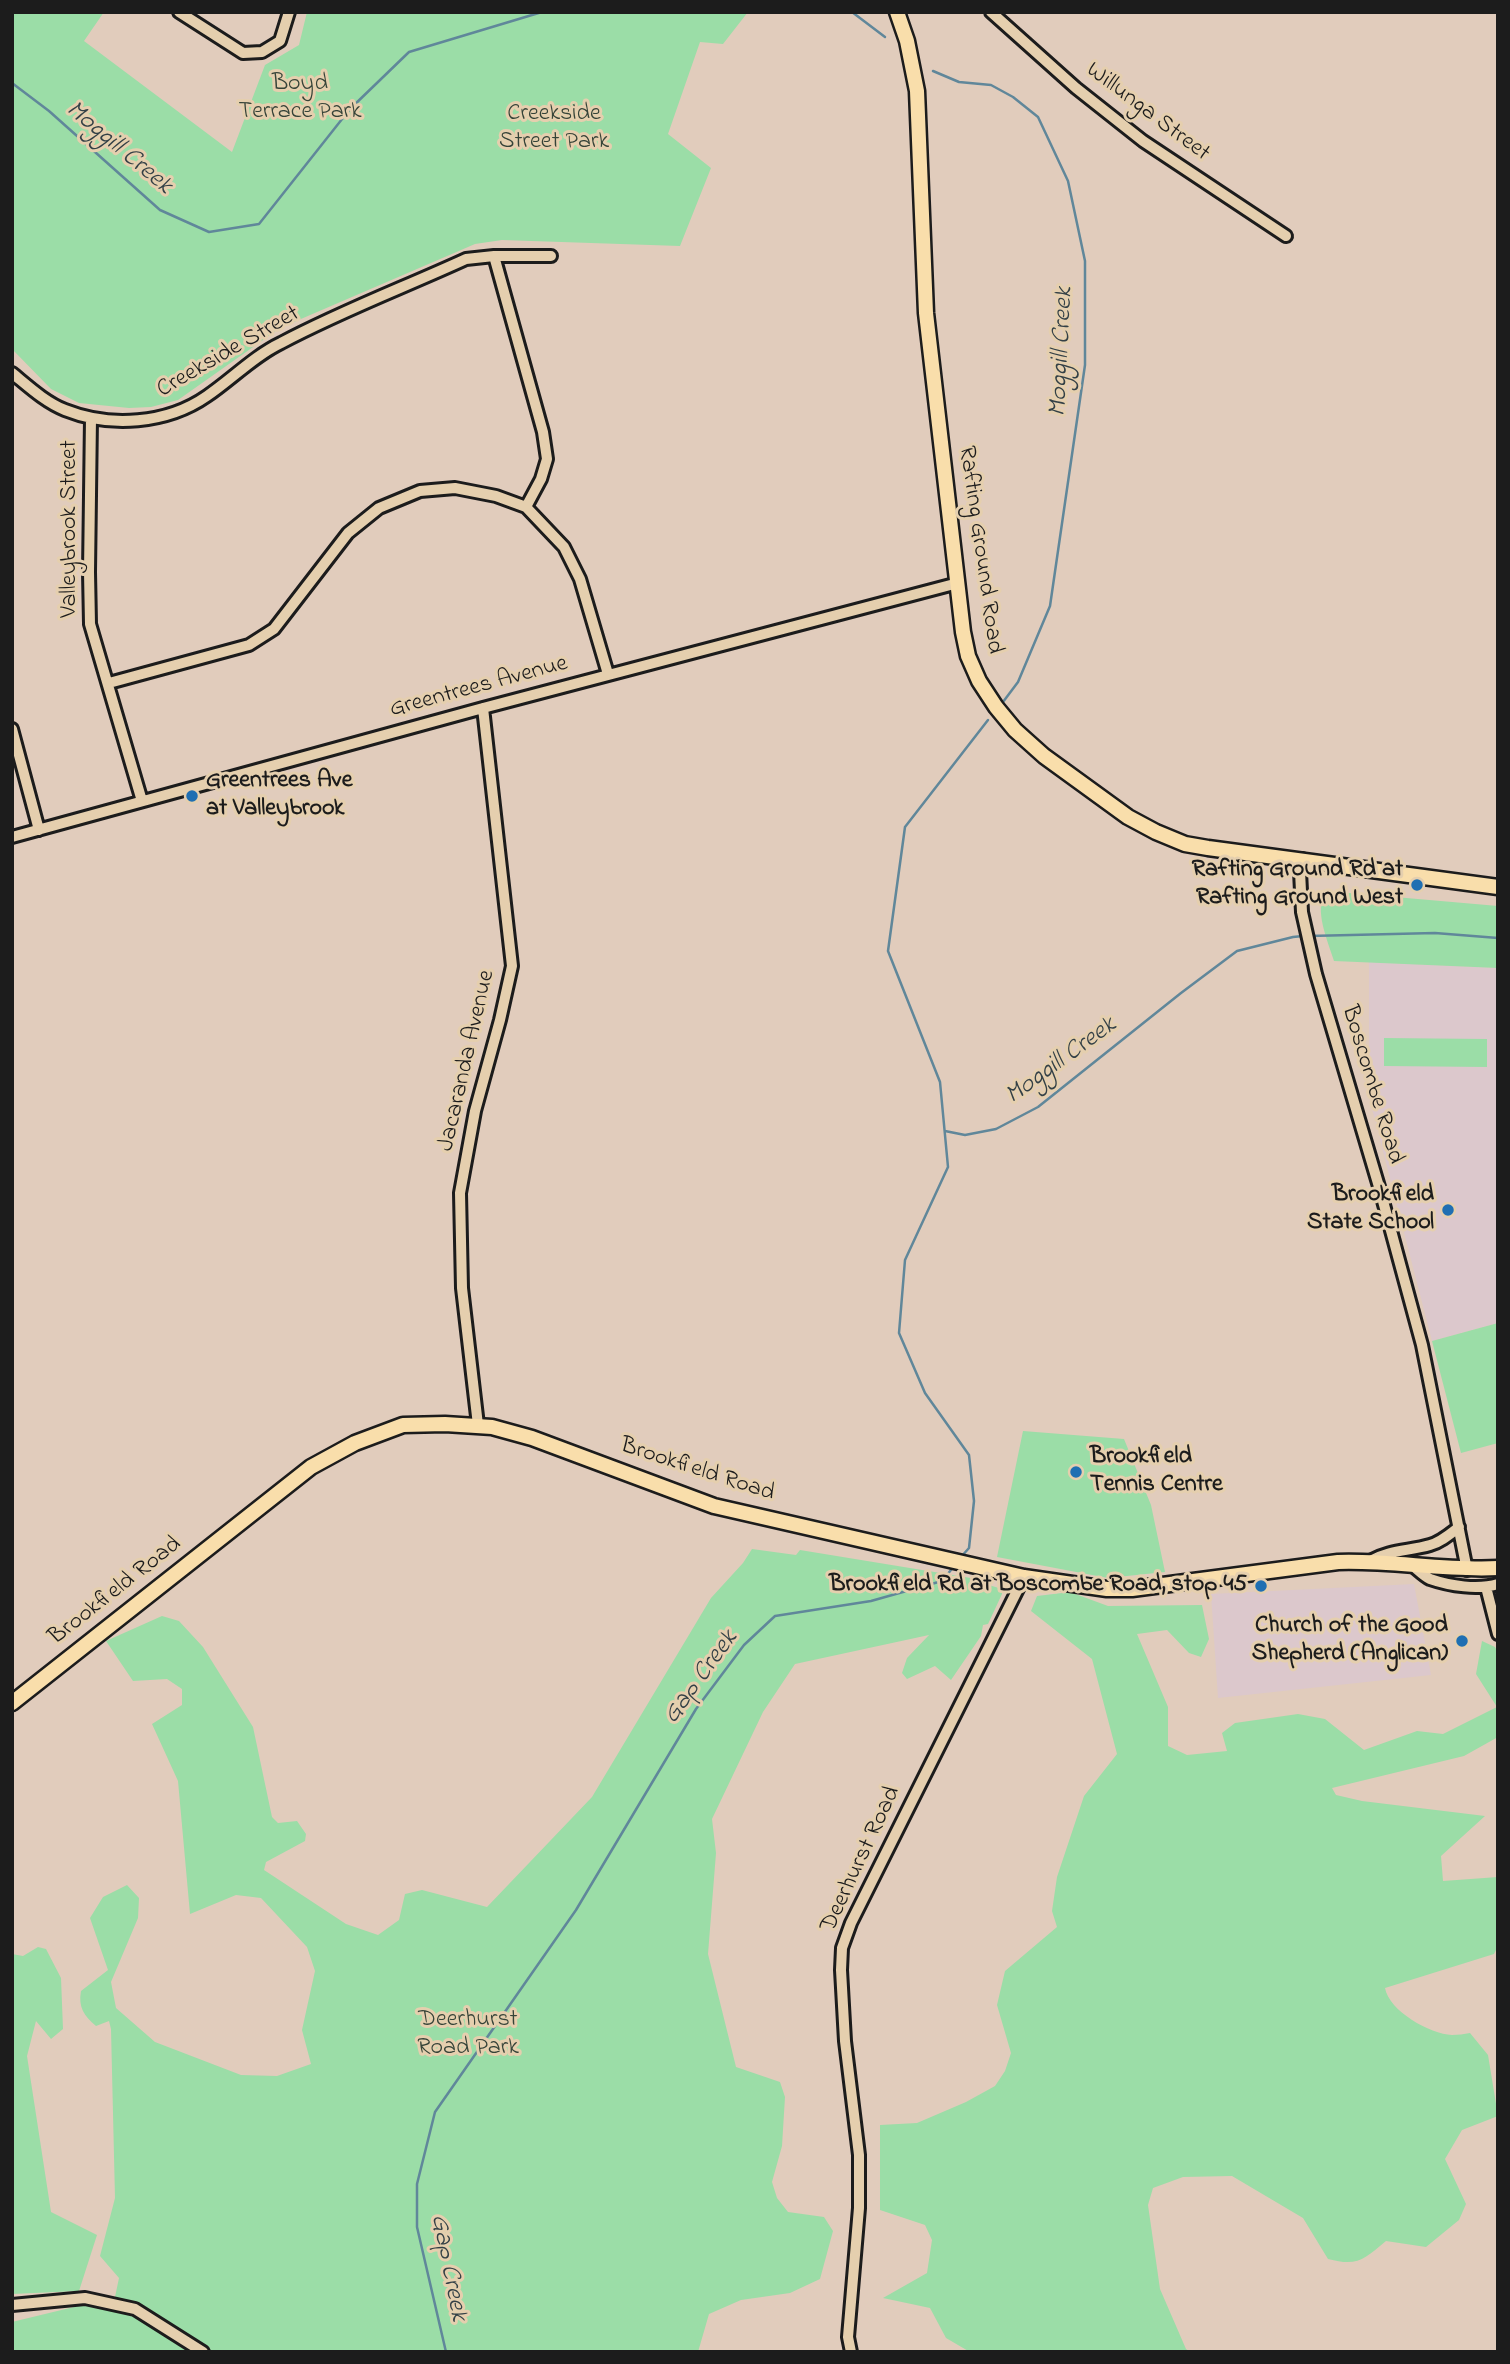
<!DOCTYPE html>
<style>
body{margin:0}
#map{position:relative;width:1510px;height:2364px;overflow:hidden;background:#e1ccbc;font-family:"Indie Flower",sans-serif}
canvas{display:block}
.frame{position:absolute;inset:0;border:14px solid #1c1c1c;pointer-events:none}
</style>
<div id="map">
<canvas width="1510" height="2364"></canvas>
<div class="frame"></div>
</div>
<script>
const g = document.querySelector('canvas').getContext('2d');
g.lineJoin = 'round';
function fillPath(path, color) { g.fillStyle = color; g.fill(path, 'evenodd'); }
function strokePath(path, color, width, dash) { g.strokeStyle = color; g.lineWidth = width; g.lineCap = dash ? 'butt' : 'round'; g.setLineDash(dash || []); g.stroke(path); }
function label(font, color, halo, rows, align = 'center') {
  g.font = font + ' "Indie Flower",sans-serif'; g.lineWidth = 6; g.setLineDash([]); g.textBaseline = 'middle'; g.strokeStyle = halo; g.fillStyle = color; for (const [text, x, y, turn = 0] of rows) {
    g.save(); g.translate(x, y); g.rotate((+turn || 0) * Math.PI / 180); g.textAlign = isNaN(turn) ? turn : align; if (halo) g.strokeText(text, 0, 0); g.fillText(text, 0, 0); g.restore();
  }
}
const built = new Path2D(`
 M1369 962 1498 968V1323L1432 1341 1369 1097Z
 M1414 1584 1431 1675 1218 1698 1211 1594Z`);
const green = new Path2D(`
 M12 12H104L84 41 232 152 265 65 299 45 307 12H748L723 44 700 42 668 134 711 168 680 246 502 240 475 244 280 328 178 400 151 407 129 408 79 403 51 389 12 349Z
 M1326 891 1498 906V968L1334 961C1328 941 1313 909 1326 891Z
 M1384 1038 1487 1039V1067L1384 1066Z
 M1498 1323V1443L1461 1453 1432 1341Z
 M1023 1431 1124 1439 1151 1505 1165 1572 1108 1578 997 1557Z
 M752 1549 796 1555 800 1550 977 1579 979 1582 1002 1589V1594L988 1624 983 1625 981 1636 951 1680 935 1666 907 1679 902 1673 907 1658 929 1635 795 1664 763 1712 712 1819 716 1853 708 1954 736 2067 780 2082 785 2097 782 2146 772 2182 777 2198 788 2212 824 2217 833 2231 820 2279 790 2293 741 2300 709 2314 698 2352H12V2322L115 2297 119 2278 100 2256 115 2198 111 2029 109 2021 96 2026C84 2016 78 2007 81 1991L108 1970 90 1918 103 1897 127 1885 139 1898 138 1918 111 1982 116 2008 155 2042 241 2075 277 2076 311 2064 302 2030 315 1971 307 1947 261 1898 236 1895 190 1914 178 1781 152 1724 182 1705V1689L167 1679 133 1681 106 1641 162 1616 179 1621 203 1647 253 1727 272 1817 278 1823 297 1821 306 1834 305 1841 266 1862 264 1870 346 1924 378 1935 399 1920 405 1894 422 1890 487 1907 592 1797 711 1598 743 1563Z
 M1070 1592 1108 1606 1202 1605 1209 1639 1201 1657 1189 1653 1167 1630 1137 1634 1168 1707V1746L1187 1755 1227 1751 1222 1733 1235 1723 1298 1714 1325 1719 1364 1750 1417 1731 1443 1734 1497 1707 1476 1674 1482 1641 1495 1647 1498 1653V1737L1464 1756 1332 1788 1336 1795 1362 1801 1485 1816 1441 1856 1443 1881 1498 1877V1946L1494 1954 1385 1988C1389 2011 1430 2034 1452 2035 1458 2035 1464 2034 1470 2033L1488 2055 1498 2116 1462 2130 1445 2159 1466 2204 1459 2220 1426 2247 1386 2241C1364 2259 1358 2267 1328 2259L1303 2218 1232 2176 1183 2177 1153 2188 1148 2205 1160 2289 1186 2349 1190 2352H970L946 2338 930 2308 883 2298 927 2273 932 2240 925 2225 880 2210V2125L917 2123 966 2102 995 2086 1005 2071 1011 2053 997 2005 1005 1971 1057 1927 1052 1911 1057 1877 1084 1796 1117 1754 1092 1659 1031 1611 1037 1596Z
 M38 1947 46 1949 61 1978 63 2029 51 2039 36 2021 27 2056 51 2212 97 2235 79 2291 12 2294V1954L23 1956Z`);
const stream = new Path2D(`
 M852 12 885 37
 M933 71 959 82 991 85 1013 97 1038 117 1068 181 1085 261V365L1050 606 1018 682 1003 702
 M12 83 49 111 160 210 209 232 259 224 350 109 409 52 542 12
 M1309 936 1435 933 1498 938
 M945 1131 965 1135 996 1129 1038 1107 1181 993 1237 951 1293 937 1303 936
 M961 1557 969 1548 974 1501 969 1455 925 1393 899 1333 905 1260 948 1167 940 1082 888 951 905 827 988 720
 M446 2352 417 2227V2184L435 2112 576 1910 696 1709 744 1645 775 1616 871 1601 942 1581 955 1565`);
const minor = new Path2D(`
 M179 12 243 53 262 52 280 41 289 12
 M991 12 1076 88 1143 141 1286 236
 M494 256 543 432 547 459 541 479 526 507
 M12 373C28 386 45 402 65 410 110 428 167 424 207 396 232 379 254 356 281 343 341 311 405 287 466 259L494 256H551
 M91 418 89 572 90 624 142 801
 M109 683 249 645 274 629 348 533 379 508 420 491 455 488 496 496 526 507 564 547 580 579 608 674
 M12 729 39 830
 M12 837 483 708 958 583
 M1302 859 1300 871 1302 912 1316 974 1380 1190 1422 1345 1467 1570
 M478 1425 462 1288 460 1193 475 1111 500 1020 512 966 483 708
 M1370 1561C1389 1550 1409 1551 1430 1545 1441 1542 1450 1534 1459 1527
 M1412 1565C1418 1570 1424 1576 1430 1579 1450 1586 1478 1590 1498 1584
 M1486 1587 1498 1634
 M12 2305 85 2298 135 2309 203 2352
 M851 2352 848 2337 859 2208V2155L845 2041 841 1970 842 1948 851 1923 1024 1577`);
const major = new Path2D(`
 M897 12 907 41 917 91 926 313 963 632 968 656 979 681 996 707 1015 730 1044 756 1128 817 1156 832 1185 844 1208 848 1498 887
 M12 1703 311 1467 355 1443 403 1425 445 1424 492 1427 532 1438 714 1506 1024 1577 1107 1589H1132L1338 1562C1392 1560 1444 1571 1498 1568`);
const markers = [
 [192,796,7,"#1f6fb2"],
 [1417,885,7,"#1f6fb2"],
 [1448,1210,7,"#1f6fb2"],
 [1076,1472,7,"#1f6fb2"],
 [1261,1586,7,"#1f6fb2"],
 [1462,1641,7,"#1f6fb2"]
];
const parkNames = [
 ["Boyd",300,85],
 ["Terrace Park",300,113],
 ["Creekside",554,115],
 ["Street Park",554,143],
 ["Deerhurst",468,2021],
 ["Road Park",468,2049]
];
const streetNames = [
 ["Willunga Street",1147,113,37],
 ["Creekside Street",229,353,-30],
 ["Valleybrook Street",71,529,-90],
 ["Rafting Ground Road",979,550,82],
 ["Greentrees Avenue",479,688,-15],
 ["Jacaranda Avenue",468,1061,-77],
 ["Boscombe Road",1371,1085,73],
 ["Brookfield Road",697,1471,18],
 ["Brookfield Road",116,1592,-38],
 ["Deerhurst Road",862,1860,-65]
];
const poiNames = [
 ["Greentrees Ave",206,782,"left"],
 ["at Valleybrook",206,810,"left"],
 ["Rafting Ground Rd at",1403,871],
 ["Rafting Ground West",1403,899],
 ["Brookfield",1434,1196],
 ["State School",1434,1224],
 ["Brookfield",1090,1458,"left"],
 ["Tennis Centre",1090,1486,"left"],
 ["Brookfield Rd at Boscombe Road, stop 45",1247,1586],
 ["Church of the Good",1448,1627],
 ["Shepherd (Anglican)",1448,1655]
];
const waterNames = [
 ["Moggill Creek",118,149,40],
 ["Moggill Creek",1063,352,-87],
 ["Moggill Creek",1062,1062,-36],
 ["Gap Creek",702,1678,-54],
 ["Gap Creek",447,2268,79]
];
fillPath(built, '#dcc8cc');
fillPath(green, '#9bdda7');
strokePath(stream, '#60879a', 2.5);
strokePath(minor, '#1c1c1c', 16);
strokePath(major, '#1c1c1c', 19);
strokePath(minor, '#e5cfae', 10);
strokePath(major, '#f9deab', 14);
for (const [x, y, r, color] of markers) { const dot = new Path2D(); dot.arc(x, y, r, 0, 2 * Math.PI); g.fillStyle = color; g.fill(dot); strokePath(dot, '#e5cfae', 2.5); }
label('24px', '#354338', '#e5cfae', parkNames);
label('24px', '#1c1c1c', '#e5cfae', streetNames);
label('bold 24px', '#1c1c1c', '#e5cfae', poiNames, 'right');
label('italic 26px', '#334046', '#e5cfae', waterNames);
</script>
